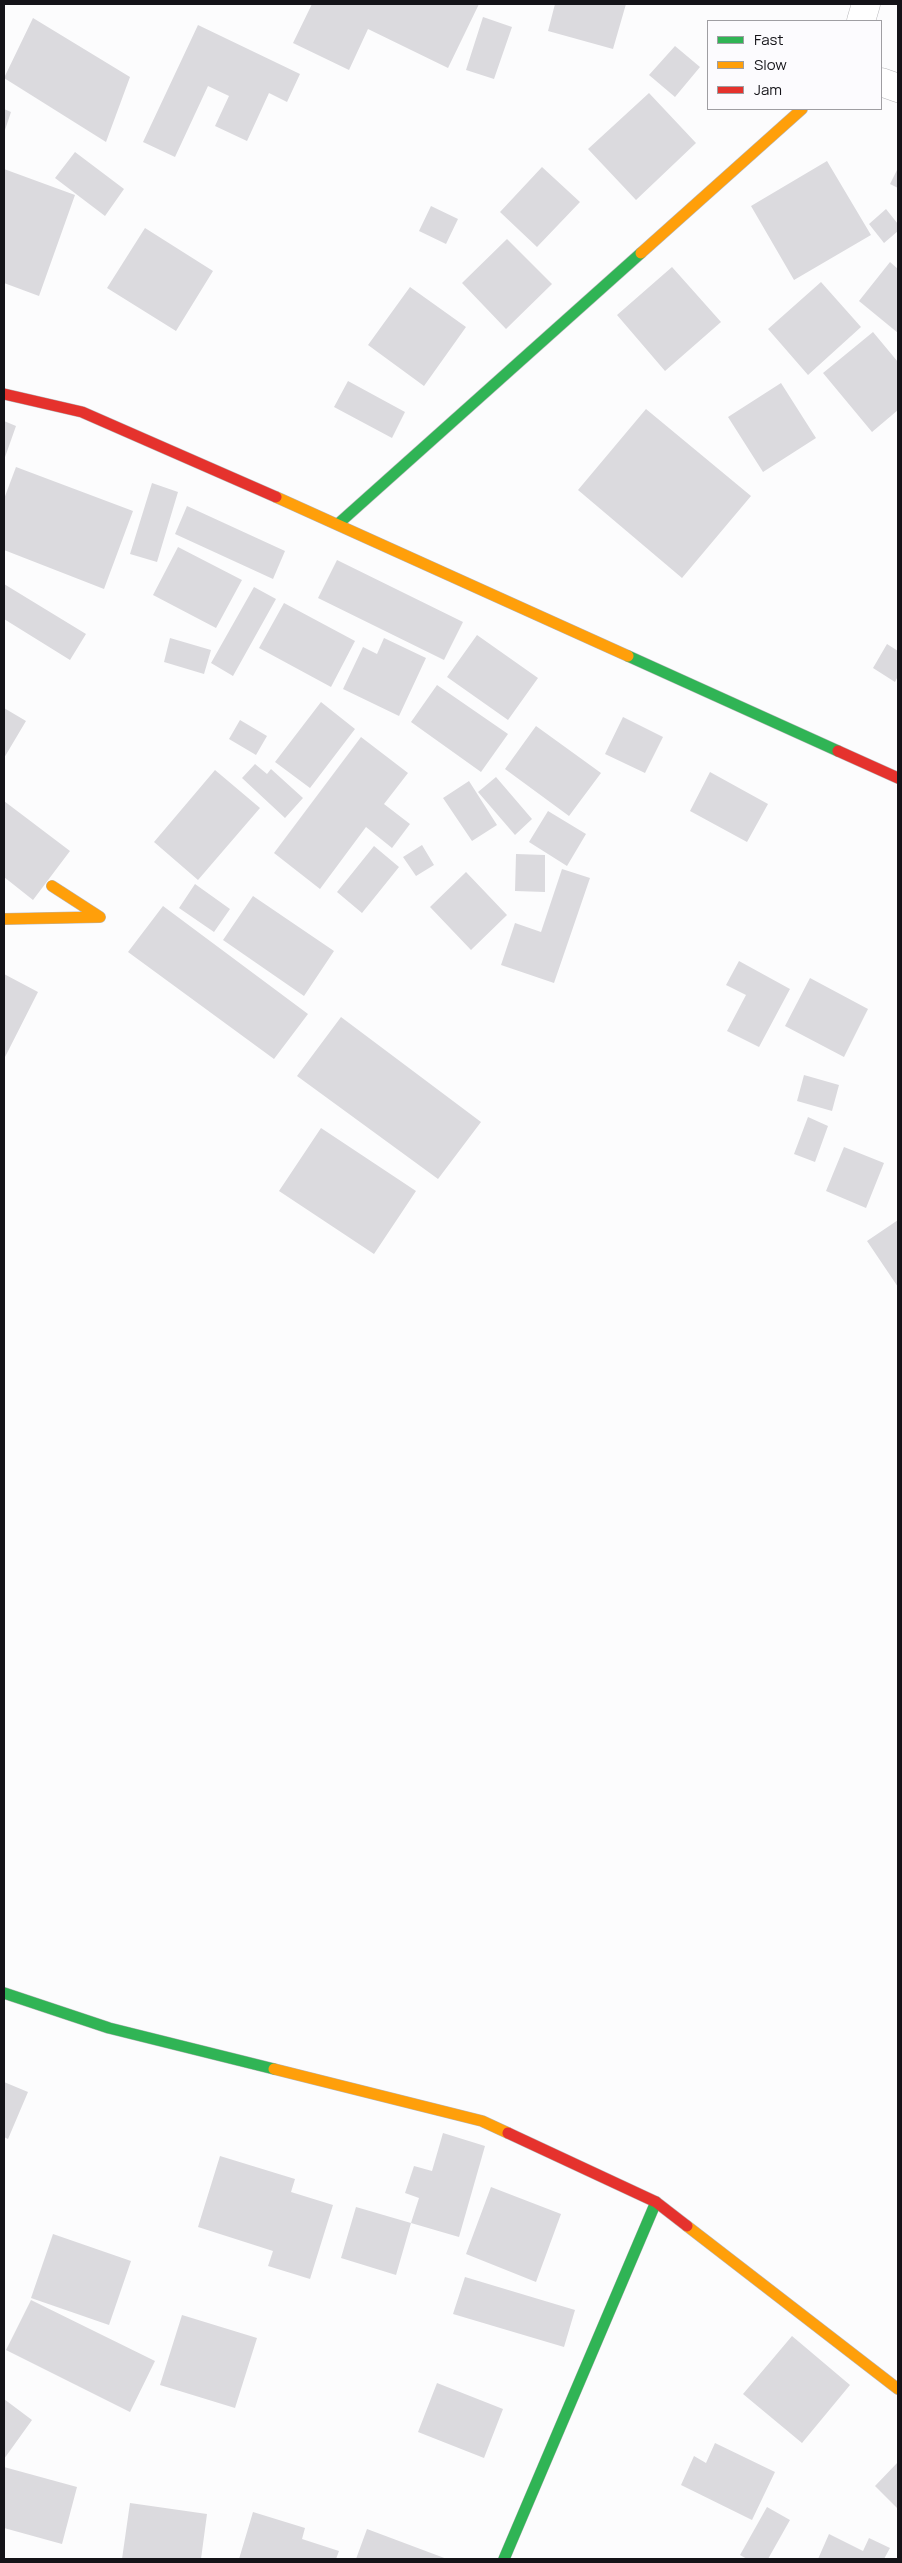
<!DOCTYPE html>
<style>
body{margin:0}
#map{position:relative;width:902px;height:2563px;overflow:hidden;background:#fcfcfd;font-family:Manrope,sans-serif}
canvas{display:block}
.frame{position:absolute;inset:0;border:5px solid #141318;pointer-events:none}
.legend{position:absolute;left:707px;top:20px;width:175px;height:90px;box-sizing:border-box;background:#fcfbfe;border:1px solid #9f9ea2;margin:0;padding:6px 9px;list-style:none;font-size:15px;color:#141318}
.legend li{display:flex;align-items:center;gap:10px;height:25px}
.legend b{width:25px;border:1px solid #9f9ea2}
</style>
<div id="map">
<canvas width="902" height="2563"></canvas>
<div class="frame"></div>
<ul class="legend">
<li><b style="height:6px;background:#30b455"></b>Fast</li>
<li><b style="height:6px;background:#ff9f0a"></b>Slow</li>
<li><b style="height:6px;background:#e5322d"></b>Jam</li>
</ul>
</div>
<script>
const g = document.querySelector('canvas').getContext('2d');
g.lineJoin = 'round';
function fillPath(path, color) { g.fillStyle = color; g.fill(path, 'evenodd'); }
function strokePath(path, color, width, dash) { g.strokeStyle = color; g.lineWidth = width; g.lineCap = dash ? 'butt' : 'round'; g.setLineDash(dash || []); g.stroke(path); }
const building = new Path2D(`
 M312 4H479L448 68 368 29 349 70 293 43Z
 M555 4H626L613 49 548 31Z
 M483 17 512 27 494 79 466 70Z
 M33 18 130 77 106 142 4 78Z
 M198 25 300 74 287 102 269 93 247 141 215 126 229 96 208 86 175 157 143 142Z
 M675 46 700 67 675 97 649 75Z
 M649 93 696 143 636 200 588 149Z
 M4 109 11 112 4 133Z
 M75 152 124 189 105 216 55 178Z
 M827 161 871 235 794 280 751 206Z
 M542 167 580 202 537 247 500 212Z
 M898 168V188L890 184Z
 M4 169 75 195 39 296 4 283Z
 M431 206 458 219 446 244 419 231Z
 M886 209 898 224V231L884 243 869 224Z
 M145 228 213 271 176 331 107 288Z
 M507 239 552 284 506 329 462 283Z
 M890 262 898 269V333L859 301Z
 M672 267 721 322 665 371 617 315Z
 M821 282 861 327 808 375 768 329Z
 M410 287 466 327 424 386 368 345Z
 M873 332 898 362V410L872 432 823 373Z
 M348 381 405 412 392 438 334 407Z
 M781 383 816 438 763 472 728 417Z
 M646 409 751 496 682 578 578 490Z
 M4 421 16 426 4 460Z
 M16 467 133 511 104 589 4 550V499Z
 M152 483 178 492 157 562 130 554Z
 M187 506 285 551 273 579 175 534Z
 M178 547 242 580 216 628 153 595Z
 M337 560 463 622 444 660 318 598Z
 M4 584 86 634 70 660 4 619Z
 M254 587 276 599 233 676 211 663Z
 M284 603 355 641 331 687 259 648Z
 M477 635 538 678 508 720 447 677Z
 M170 638 211 650 204 674 164 662Z
 M384 638 426 658 399 716 343 689 363 647 377 654Z
 M887 644 898 651V676L895 682 873 668Z
 M437 685 508 734 481 772 411 722Z
 M321 702 355 729 310 788 275 762Z
 M4 708 26 721 4 758Z
 M623 717 663 737 645 773 605 754Z
 M240 720 267 736 256 755 229 739Z
 M536 726 601 773 569 816 505 769Z
 M361 737 408 773 384 804 410 824 392 848 366 827 320 889 274 853Z
 M255 764 267 774 271 769 303 798 285 818 242 778Z
 M215 770 260 808 198 880 154 842Z
 M710 772 768 804 747 842 690 811Z
 M496 777 532 819 515 835 478 792Z
 M469 781 497 825 472 841 443 798Z
 M4 801 70 851 33 900 4 877Z
 M548 811 586 834 567 866 529 842Z
 M422 845 434 865 416 876 403 857Z
 M374 846 399 867 362 913 337 892Z
 M516 854 545 855V892L515 891Z
 M562 869 590 878 554 983 501 965 515 923 541 932Z
 M466 872 507 915 471 950 430 907Z
 M195 884 230 909 214 932 179 908Z
 M253 896 334 951 304 996 223 940Z
 M163 906 308 1014 274 1059 128 952Z
 M739 961 790 989 759 1047 727 1031 746 995 726 985Z
 M4 974 38 992 4 1059Z
 M810 978 868 1009 844 1057 785 1026Z
 M341 1017 481 1122 438 1179 297 1076Z
 M804 1075 839 1085 832 1111 797 1101Z
 M808 1117 828 1126 815 1162 794 1154Z
 M321 1128 416 1191 374 1254 279 1191Z
 M844 1147 884 1163 866 1208 826 1191Z
 M898 1220V1287L867 1241Z
 M4 2082 28 2092 8 2139 4 2137Z
 M443 2133 485 2146 459 2237 411 2223 419 2198 405 2193 414 2166 432 2171Z
 M220 2156 295 2179 291 2192 333 2205 310 2279 268 2266 273 2251 198 2227Z
 M491 2187 561 2214 536 2282 466 2254Z
 M356 2207 411 2223 396 2275 341 2258Z
 M53 2234 131 2261 109 2325 31 2298Z
 M465 2277 575 2310 564 2347 453 2314Z
 M31 2300 155 2361 130 2412 6 2350Z
 M182 2315 257 2338 235 2408 160 2385Z
 M792 2336 850 2385 802 2443 743 2394Z
 M437 2383 503 2409 484 2458 418 2432Z
 M4 2399 32 2420 4 2459Z
 M715 2443 775 2472 752 2520 681 2485 694 2456 706 2463Z
 M898 2462V2509L875 2486Z
 M4 2467 77 2487 62 2544 4 2528Z
 M130 2503 207 2514 201 2559H122Z
 M767 2507 790 2520 768 2559H747L740 2555Z
 M253 2512 305 2528 302 2539 339 2551 336 2559H239Z
 M367 2529 447 2559H356Z
 M829 2534 863 2551 869 2538 890 2548 884 2559H818Z`);
const street = new Path2D(`
 M861 21 866 4
 M881 82 898 88`);
const fast = new Path2D(`
 M338 524 641 253
 M628 656 838 751
 M4 1993 109 2028 274 2069
 M504 2559 656 2202`);
const slow = new Path2D(`
 M641 253 802 109
 M276 497 628 656
 M4 919 100 917 52 886
 M274 2069 482 2121 508 2133
 M687 2226 898 2389`);
const jam = new Path2D(`
 M4 394 82 412 276 497
 M838 751 898 778
 M508 2133 656 2202 687 2226`);
fillPath(building, '#dbdade');
strokePath(street, '#b6b6b9', 29);
strokePath(fast, '#b6b6b9', 12);
strokePath(slow, '#b6b6b9', 12);
strokePath(jam, '#b6b6b9', 12);
strokePath(street, '#fff', 28);
strokePath(fast, '#30b455', 11);
strokePath(slow, '#ff9f0a', 11);
strokePath(jam, '#e5322d', 11);
</script>
